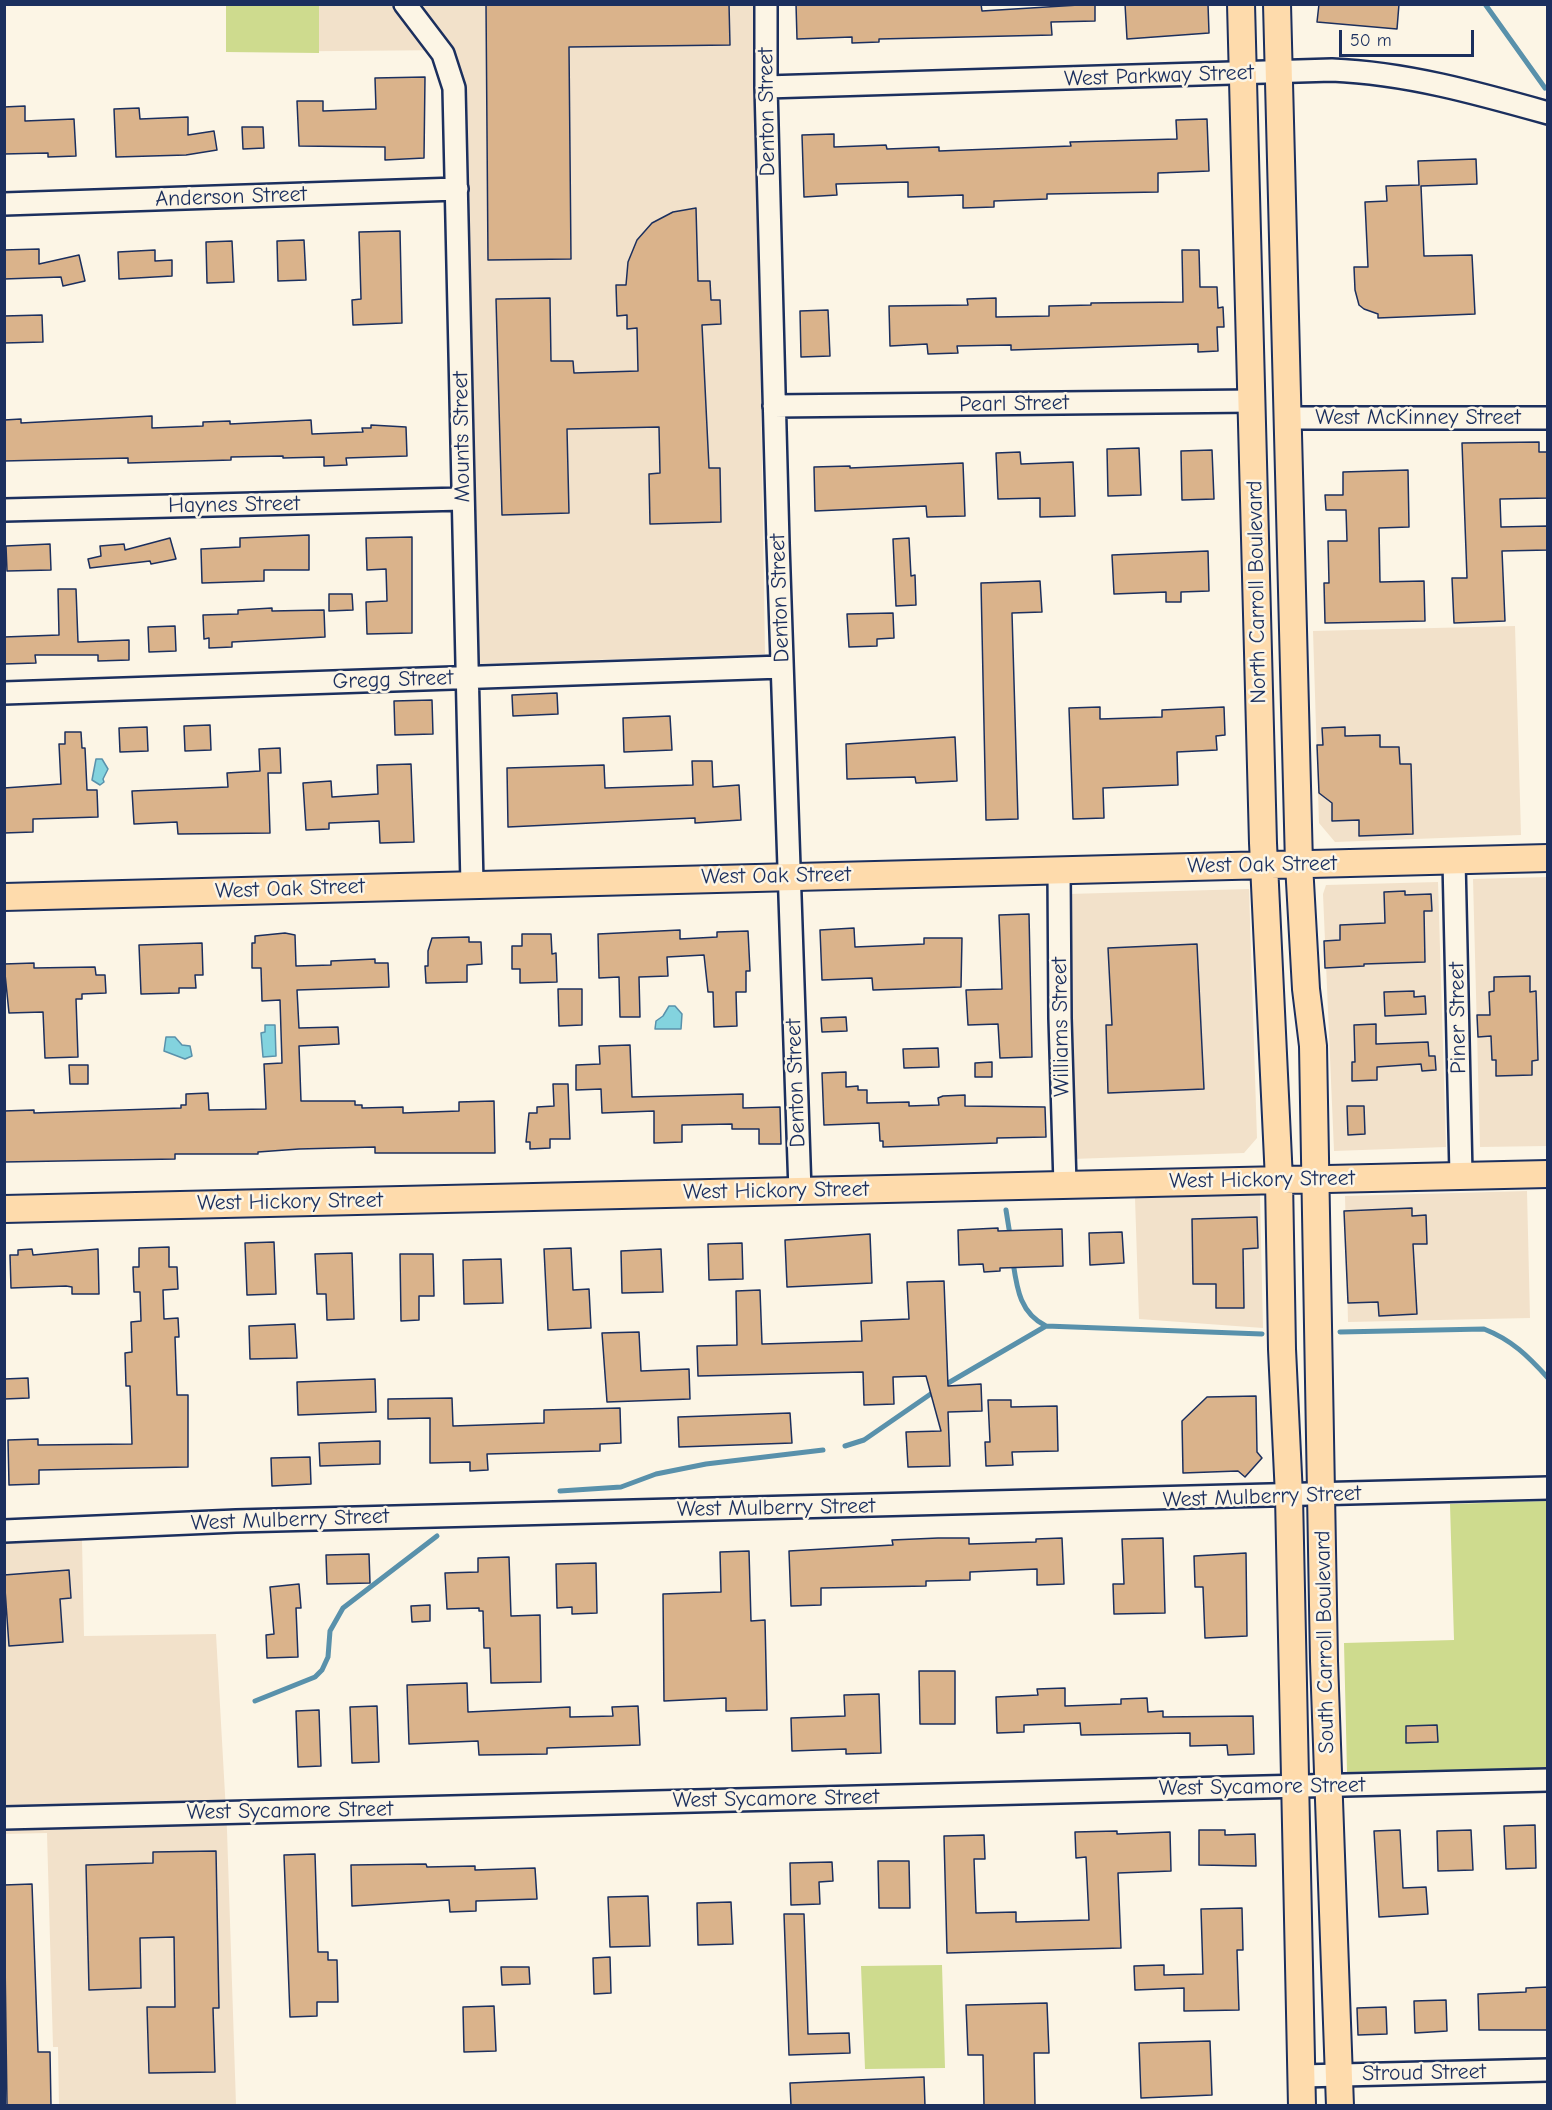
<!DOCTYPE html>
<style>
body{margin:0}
#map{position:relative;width:1552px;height:2110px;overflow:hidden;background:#fcf5e5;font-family:"Comic Neue",sans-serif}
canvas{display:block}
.frame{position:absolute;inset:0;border:6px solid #1b2f5e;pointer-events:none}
.scale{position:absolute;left:1339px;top:30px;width:135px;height:27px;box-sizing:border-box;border:3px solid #1b2f5e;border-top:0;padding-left:8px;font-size:18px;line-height:21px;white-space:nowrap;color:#1b2f5e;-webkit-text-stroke:4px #fcf5e5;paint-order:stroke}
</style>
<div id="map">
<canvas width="1552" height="2110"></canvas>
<div class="frame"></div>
<div class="scale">50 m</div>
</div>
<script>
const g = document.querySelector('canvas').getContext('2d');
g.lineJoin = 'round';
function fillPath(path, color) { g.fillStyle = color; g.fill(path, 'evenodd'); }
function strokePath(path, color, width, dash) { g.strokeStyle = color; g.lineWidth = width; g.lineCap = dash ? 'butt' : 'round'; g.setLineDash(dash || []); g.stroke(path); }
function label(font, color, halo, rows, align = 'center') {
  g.font = font + ' "Comic Neue",sans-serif'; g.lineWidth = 5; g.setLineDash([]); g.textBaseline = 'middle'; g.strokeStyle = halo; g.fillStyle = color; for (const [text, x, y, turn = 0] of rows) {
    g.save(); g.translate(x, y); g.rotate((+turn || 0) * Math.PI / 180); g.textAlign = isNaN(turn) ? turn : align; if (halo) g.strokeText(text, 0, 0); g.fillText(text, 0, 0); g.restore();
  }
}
const built = new Path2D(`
 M226 5H755L765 654 476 664 453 50 226 52Z
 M1515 626 1521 835 1335 842 1319 823 1313 631Z
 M1547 877V1146L1480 1147 1473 879Z
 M1438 882 1446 1147 1334 1151 1323 894 1326 885Z
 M1249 889 1257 1138 1244 1153 1072 1159 1068 894Z
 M1527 1191 1530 1318 1348 1322 1345 1196Z
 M1260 1195 1263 1328 1139 1319 1135 1198Z
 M82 1540 84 1636 216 1634 227 1830 236 2105H59L58 2047H53L47 1833 5 1834 4 1542Z`);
const green = new Path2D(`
 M226 5H319V53L226 52Z
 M1547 1501V1768L1347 1772 1344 1643 1454 1640 1450 1504Z
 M942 1965 945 2068 865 2069 861 1966Z`);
const water = new Path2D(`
 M96 759H102L108 769 103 779 104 782 100 785 92 780Z
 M669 1006H675L682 1014 681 1029H655L656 1021 663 1016Z
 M265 1025H275L276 1056 263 1057 261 1033 265 1032Z
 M166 1037H175L182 1045 190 1046 192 1056 185 1059 164 1051Z`);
const stream = new Path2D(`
 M1485 4 1545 88
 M1006 1210 1010 1235
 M1013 1262C1017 1289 1020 1313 1046 1326L1262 1334
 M1340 1332 1484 1329C1512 1340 1528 1356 1548 1378
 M943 1386 1046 1326
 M845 1446 864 1440 935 1391
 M560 1491 621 1487 656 1474 706 1464 823 1450
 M255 1701 315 1677 322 1670 328 1657 330 1631 343 1608 437 1536`);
const building = new Path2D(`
 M486 4H729L730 45 569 47 571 259 488 260Z
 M796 4H981L982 11 1095 4V21L1051 22 1052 35 879 39V42L852 43V37L797 39Z
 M1125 4H1208L1209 33 1127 39Z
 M1319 4H1399L1397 29 1317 22Z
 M425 77 424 158 385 160V147L299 146 297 101H323V111L376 109 375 78Z
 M25 106V121L74 119 76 156 48 157V153L4 154V107Z
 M139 108 140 119 188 117V135L214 131 217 150 186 155 116 157 114 109Z
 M1207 119 1209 171 1158 173V192L1047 194V199L994 201V207L963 208V195L908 197V182L836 184 837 195 804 197 802 135 834 134V147L886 145 887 149 939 147V151L1071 146 1070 142 1177 139 1176 120Z
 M242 127H263L264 148 243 149Z
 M1476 159 1477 184 1421 186 1424 256 1472 255 1475 314 1378 318V314L1364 309 1359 305 1355 290 1354 267H1368L1365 202 1387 201 1386 186 1419 185 1418 161Z
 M696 208 698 281H710L711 300H720L721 324 702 325 709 468H720L721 522 650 524 649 474 660 473 659 427 567 429 569 513 502 515 496 299 550 298 551 361H573L574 373 638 371 637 328 627 329V315L617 316 616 285H626L628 262 637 240 652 223 673 212Z
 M400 231 402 323 353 325 352 300 361 299 359 232Z
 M304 240 306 280 278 281 277 241Z
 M232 241 234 282 207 283 206 242Z
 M39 249V264L79 255 85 281 63 286 61 277 4 279V250Z
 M155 250V261L172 260V276L119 279 118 252Z
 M1182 250H1199L1200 287H1217L1218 308 1223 307 1224 327H1217L1218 351 1198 352V344L1011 350V345L957 346 958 353 928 354 927 344 890 346 889 306 968 305 967 299 996 298V317L1049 316V306L1091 305V303L1183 302Z
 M828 310 830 356 801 357 800 311Z
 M42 315 43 342 4 343V316Z
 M152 416V428L203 426V422L230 421V424L311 420 312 434 363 432 362 428H371V425L406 427 407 456 346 458 347 465 324 466V457L283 458V456L231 457V460L128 463V458L4 461V420L21 419V423Z
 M1539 442V452H1548V498L1500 499 1501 527 1548 526V550L1502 551 1505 621 1454 623 1452 578H1467L1462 443Z
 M1139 448 1141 495 1108 496 1107 449Z
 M1212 450 1214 499 1182 500 1181 451Z
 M1020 452 1021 464 1073 462 1075 516 1040 517V498L998 499 996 453Z
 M963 463 965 516 927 517 926 506 815 511 814 467 850 466V468Z
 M1408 470 1409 527 1379 528 1380 582 1424 581 1425 621 1325 623 1324 583H1329L1328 541H1347L1346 510H1326L1325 495H1343V472Z
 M309 535V570H264V581L202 583 201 549 240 547V538Z
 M412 537V633L367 634 366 602 387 601 386 569 367 570 366 538Z
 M170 538 176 559 151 564 150 561 90 568 88 559 101 556 100 546 124 544 125 550Z
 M909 538 911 576 915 575 916 605 896 606 893 539Z
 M50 544 51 570 7 571 6 546Z
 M1208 551 1209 591 1181 592V602H1166V592L1114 594 1112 555Z
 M1040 581 1042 612 1012 613 1018 819 986 820 981 583Z
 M58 589H76L78 642 129 640V660L98 661V655H35L36 663 4 664V637L59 635Z
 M329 594H352L353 610 329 611Z
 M272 608V611L324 610 325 637 232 642V647L209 648V638L204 639 203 615 238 614V610Z
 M893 613 894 638 877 639V646L849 647 847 614Z
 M175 626 176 651 149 652 148 627Z
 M557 693 558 714 513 716 512 695Z
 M432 700 433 734 395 735 394 701Z
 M1100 707V719L1162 717V710L1224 707 1225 735 1216 736 1217 750 1177 752 1178 785 1103 788 1104 818 1073 819 1069 708Z
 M670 716 672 750 624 752 623 718Z
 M210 725 211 750 185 751 184 726Z
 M147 727 148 751 120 752 119 728Z
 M1345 727V736L1380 735V747H1399L1400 764H1411L1413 834 1359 836V820L1332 821V803L1319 793 1317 745H1323L1322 728Z
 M65 732H81L82 748H85L87 790H97L98 817 33 819V832L4 833V788L61 784 59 744H65Z
 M955 737 957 781 916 783 915 777 847 779 846 744Z
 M280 748 281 773H268L270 833 178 834 177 822 134 824 132 791 228 787 227 773 260 771 259 749Z
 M692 761H712L713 787 739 785 741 820 695 823V818L508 827 507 768 604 765 605 788 693 785Z
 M411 764 414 842 380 843 379 821 329 823V829L306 830 303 783 331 781 332 797 378 794 377 765Z
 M1405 891V895L1431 894 1432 911H1424L1425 962 1364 964V966L1325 968 1324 941 1340 940V925L1385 923 1384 892Z
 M1029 914 1032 1057 1000 1058 998 1024 968 1025 966 990 1002 989 999 915Z
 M854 928 855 947 924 944V938H962L961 987 873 990 872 978 822 980 820 930Z
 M680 930V939L717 937V932L748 931 750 971H746V992H736L737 1026 714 1027 713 992H708L704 955 667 957 668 976 639 977 640 1017H620L619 977 599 978 598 934Z
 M285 933 295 935 296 966 331 965V961L375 959V963H388L389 987 297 990 299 1028 338 1027 339 1044 299 1046 301 1101H355V1105H362V1108L403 1107V1113L459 1111V1102L494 1101 495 1153H375V1147L299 1149 258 1152V1154H175V1159L4 1162V1111L34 1110V1113L181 1108V1105H186V1094L208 1093 209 1110 266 1109 264 1064 282 1063 280 1000 262 1001 261 968H252V943H255V936Z
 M522 934H551L552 954 556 953 557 982 520 983V969H512V946H522Z
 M469 937V942H481L482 964 467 965V982L426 983 425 966H428V951L432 938Z
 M202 943 203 975H195L196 988H179V993L141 994 139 945Z
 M1197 944 1204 1089 1108 1093 1106 1025H1112L1108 948Z
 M34 963V968L95 967 96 975H105L106 993 82 994V999H76L78 1057 45 1058 43 1012 9 1013 4 964Z
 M1530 976V992L1536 991 1538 1060 1532 1061V1075L1496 1076V1060H1492L1491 1036 1478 1037 1477 1015H1490L1489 992 1494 991V977Z
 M558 989H582V1025L559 1026Z
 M1414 991V997L1425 996 1426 1014 1385 1016 1384 992Z
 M846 1017 847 1031 822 1032 821 1018Z
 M1376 1024V1044L1428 1042 1429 1056H1435L1436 1070 1422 1071 1421 1064 1377 1067V1080L1352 1081V1062H1355L1354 1025Z
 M630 1045 632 1097 743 1094V1108L780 1107 781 1144H759V1129H732V1124L682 1125V1142L654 1143V1111L602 1113 601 1089 576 1090V1065L600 1064 599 1046Z
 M938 1048 939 1067 904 1068 903 1049Z
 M992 1062V1077H975V1063Z
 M69 1065H88V1084H70Z
 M846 1072V1087L858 1086V1090H867V1103L909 1102V1106L939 1105 938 1098 943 1096 965 1095V1106L1045 1107 1046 1137 997 1138V1143L883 1147V1141H880L879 1123 824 1125 822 1073Z
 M553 1084H568L570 1139H550V1148L530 1149V1142H526L529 1113H537V1107L554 1106Z
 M1347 1106H1364L1365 1134 1348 1135Z
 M1412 1208V1216L1426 1215 1427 1244H1413L1417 1314 1379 1316 1378 1302 1348 1303 1344 1211Z
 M1257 1217 1258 1248 1243 1249 1244 1308H1216V1284H1193L1192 1219Z
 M998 1228V1231L1062 1229 1063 1266 1000 1268V1271L984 1272 983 1264 959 1265 958 1230Z
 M1122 1232 1124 1263 1090 1265 1089 1233Z
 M870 1234 872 1283 787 1287 785 1240Z
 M274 1242 276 1294 247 1295 245 1243Z
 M742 1243 743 1279 709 1280 708 1244Z
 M169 1247V1267H177L178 1289 163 1290 164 1319 178 1318 179 1337H175L177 1395H188V1467L39 1470V1484L9 1485 8 1440 38 1439V1445L132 1444 130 1386H126L125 1353 132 1352 131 1322 141 1321 140 1292H134L133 1267H139V1248Z
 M571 1248 573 1290 589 1289 591 1328 548 1330 544 1249Z
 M32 1249 33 1255 98 1249 99 1294H72V1287L66 1286 11 1288 10 1255H18V1250Z
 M661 1249 663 1292 622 1293 621 1251Z
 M352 1253 354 1319 327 1320 326 1294H317L315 1254Z
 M400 1254H433L434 1296H419V1320L401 1321Z
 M501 1259 503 1303 464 1304 463 1260Z
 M944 1281 948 1386 981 1384 982 1411 948 1412 950 1466 908 1467 906 1432 941 1431 926 1376 893 1377 894 1404 864 1405 863 1372 698 1376 697 1346 737 1345 736 1291 760 1290 762 1344 862 1341 861 1321 909 1319 907 1282Z
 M295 1324 297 1358 250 1359 249 1326Z
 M639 1332 641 1371 689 1369 690 1399 607 1402 602 1333Z
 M28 1378 29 1398 4 1399V1379Z
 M375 1379 376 1412 298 1415 297 1382Z
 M1256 1396 1257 1452 1262 1458 1245 1477 1238 1471 1183 1473 1182 1421 1207 1397Z
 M452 1398 453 1426 544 1423V1410L620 1408 621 1443 600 1444V1451L487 1454 488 1470 470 1471V1462L430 1463V1418L388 1419V1399Z
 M988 1400H1011V1407L1057 1406 1058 1451 1012 1452 1013 1465 986 1466 985 1442H990Z
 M790 1413 792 1443 679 1447 678 1417Z
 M380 1441V1464L320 1466 319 1443Z
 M310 1457 311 1484 272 1486 271 1458Z
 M938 1538H969V1544L1036 1542V1539L1062 1538 1064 1584 1037 1585V1569L970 1572V1580L926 1581V1586L821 1588V1605L791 1606 789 1551 893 1545 892 1540Z
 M1163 1538 1165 1613 1114 1614 1113 1584H1124L1122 1539Z
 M749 1551 751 1621 765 1620 767 1710 726 1711V1698L664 1701 663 1594 721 1592 720 1552Z
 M1246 1553 1247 1636 1205 1638 1203 1587H1195L1194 1556Z
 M369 1554 370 1583 327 1584 326 1555Z
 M509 1557 511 1616 540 1615 541 1682 491 1683 490 1648H484L483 1611H479V1608L447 1609 445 1573 478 1572V1558Z
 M596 1563 597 1613 572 1614V1607L557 1608 556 1564Z
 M69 1570 71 1598 60 1599 63 1642 9 1646 4 1575Z
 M299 1584 301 1608H296L298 1657 267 1658 266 1635 274 1634 270 1587Z
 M430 1605V1621L412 1622 411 1606Z
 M919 1671H955V1724H920Z
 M467 1683 468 1712 570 1707V1717L613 1716 612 1707 638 1706 640 1745 547 1748V1754L479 1755 478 1741 409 1744 407 1685Z
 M1065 1688V1706L1121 1704V1699L1147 1698 1148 1712 1163 1711V1717L1253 1716 1254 1754 1228 1755 1227 1745 1190 1746V1733L1081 1735 1080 1723 1024 1725V1732L997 1733 996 1697 1038 1695 1037 1689Z
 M879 1694 881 1753 846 1754V1749L792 1751 791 1718 845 1716 844 1695Z
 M377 1706 379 1762 352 1763 350 1707Z
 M319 1710 321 1766 298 1767 296 1711Z
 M1437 1725 1438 1742 1406 1743V1726Z
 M1535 1825 1536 1868 1506 1869 1504 1826Z
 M1199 1830H1225V1835L1255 1834 1256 1866 1199 1865Z
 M1400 1830 1403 1888 1426 1887 1428 1914 1379 1917 1374 1831Z
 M1471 1830 1473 1870 1438 1871 1437 1831Z
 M1117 1831V1834L1170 1832 1171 1871 1118 1873 1121 1948 947 1953 944 1836 984 1835 985 1859H974L976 1913 1016 1912V1922L1089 1920 1086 1857 1076 1858 1075 1832Z
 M216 1851 219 2008H213L215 2072 149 2073 147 2007H175L174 1937 140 1938 141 1988 89 1990 86 1865 153 1863V1852Z
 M315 1854 318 1952H328V1960H337L338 2002H317V2016L290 2017 284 1855Z
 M878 1861H909L910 1908H879Z
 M832 1862 833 1881 819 1882 820 1904 791 1905 790 1863Z
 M426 1864 427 1867 475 1866V1870L535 1868 537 1899 476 1901V1911L450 1912 449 1900 352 1906 351 1865Z
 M32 1884 38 2052H50L51 2106H7L4 1885Z
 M648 1896 650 1946 610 1947 608 1897Z
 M731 1902 733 1944 698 1945 697 1903Z
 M1242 1908 1243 1950H1237L1239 2010 1184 2011V1988L1135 1990 1134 1966 1164 1965V1975L1203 1974 1201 1909Z
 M784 1914H804L808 2034 849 2033 850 2053 789 2055Z
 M610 1957 611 1993 594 1994 593 1958Z
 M501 1967H529L530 1984 502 1985Z
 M1548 1987V2030H1479L1478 1994 1526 1992V1988Z
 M1446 2000 1447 2031 1415 2033 1414 2001Z
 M1047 2003 1049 2053H1034L1035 2106H984L983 2055H968L966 2005Z
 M494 2006 496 2051 464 2052 463 2007Z
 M1386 2007 1387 2034 1358 2035 1357 2008Z
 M1210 2041 1212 2095 1141 2098 1139 2043Z
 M924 2077 925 2106H791L790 2083Z`);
const minor = new Path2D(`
 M405 4 443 54 454 88 472 884
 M766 4V87L778 543 800 1191
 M766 87 1332 70C1406 73 1477 93 1548 113
 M4 204 457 189
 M774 406 1253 401
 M1288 418H1548
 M4 510 463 499
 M4 693 782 667
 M1454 860 1461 1175
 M1059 870 1060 1018 1065 1184
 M4 1531 236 1521 1548 1488
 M4 1818 1548 1780
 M1301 2076 1548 2070`);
const major = new Path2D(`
 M1241 4 1263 843 1279 1180 1282 1349 1289 1496 1302 2106
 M1277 4 1299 864 1306 989 1313 1046 1324 1661 1340 2106
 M4 897 1548 858
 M4 1209 1548 1174`);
const streetNames = [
 ["West Parkway Street",1159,76,-2],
 ["Denton Street",767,112,-91],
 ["Anderson Street",231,197,-2],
 ["Pearl Street",1014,404,-1],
 ["West McKinney Street",1418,418],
 ["Mounts Street",462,437,-91],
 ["Haynes Street",234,505,-1],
 ["North Carroll Boulevard",1257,592,-91],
 ["Denton Street",780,598,-92],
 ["Gregg Street",393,680,-2],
 ["West Oak Street",1262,865,-1],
 ["West Oak Street",776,876,-1],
 ["West Oak Street",290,889,-2],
 ["Piner Street",1458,1018,-91],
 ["Williams Street",1061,1027,-91],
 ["Denton Street",796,1083,-92],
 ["West Hickory Street",1262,1180,-1],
 ["West Hickory Street",776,1191,-1],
 ["West Hickory Street",290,1202,-1],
 ["West Mulberry Street",1262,1497,-2],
 ["West Mulberry Street",776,1508,-1],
 ["West Mulberry Street",290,1520,-2],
 ["South Carroll Boulevard",1325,1642,-91],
 ["West Sycamore Street",1262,1787,-1],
 ["West Sycamore Street",776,1799,-1],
 ["West Sycamore Street",290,1811,-1],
 ["Stroud Street",1424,2073,-1]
];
fillPath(built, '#f2e1ca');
fillPath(green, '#cedb8e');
fillPath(water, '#83d3de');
strokePath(water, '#5991ab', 1.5);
strokePath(stream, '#5991ab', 5);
fillPath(building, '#dab38b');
strokePath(building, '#1b2f5e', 1.5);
strokePath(minor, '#1b2f5e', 26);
strokePath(major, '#1b2f5e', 30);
strokePath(minor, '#fcf5e5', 21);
strokePath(major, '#fedbac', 26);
label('22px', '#1b2f5e', '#fcf5e5', streetNames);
</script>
